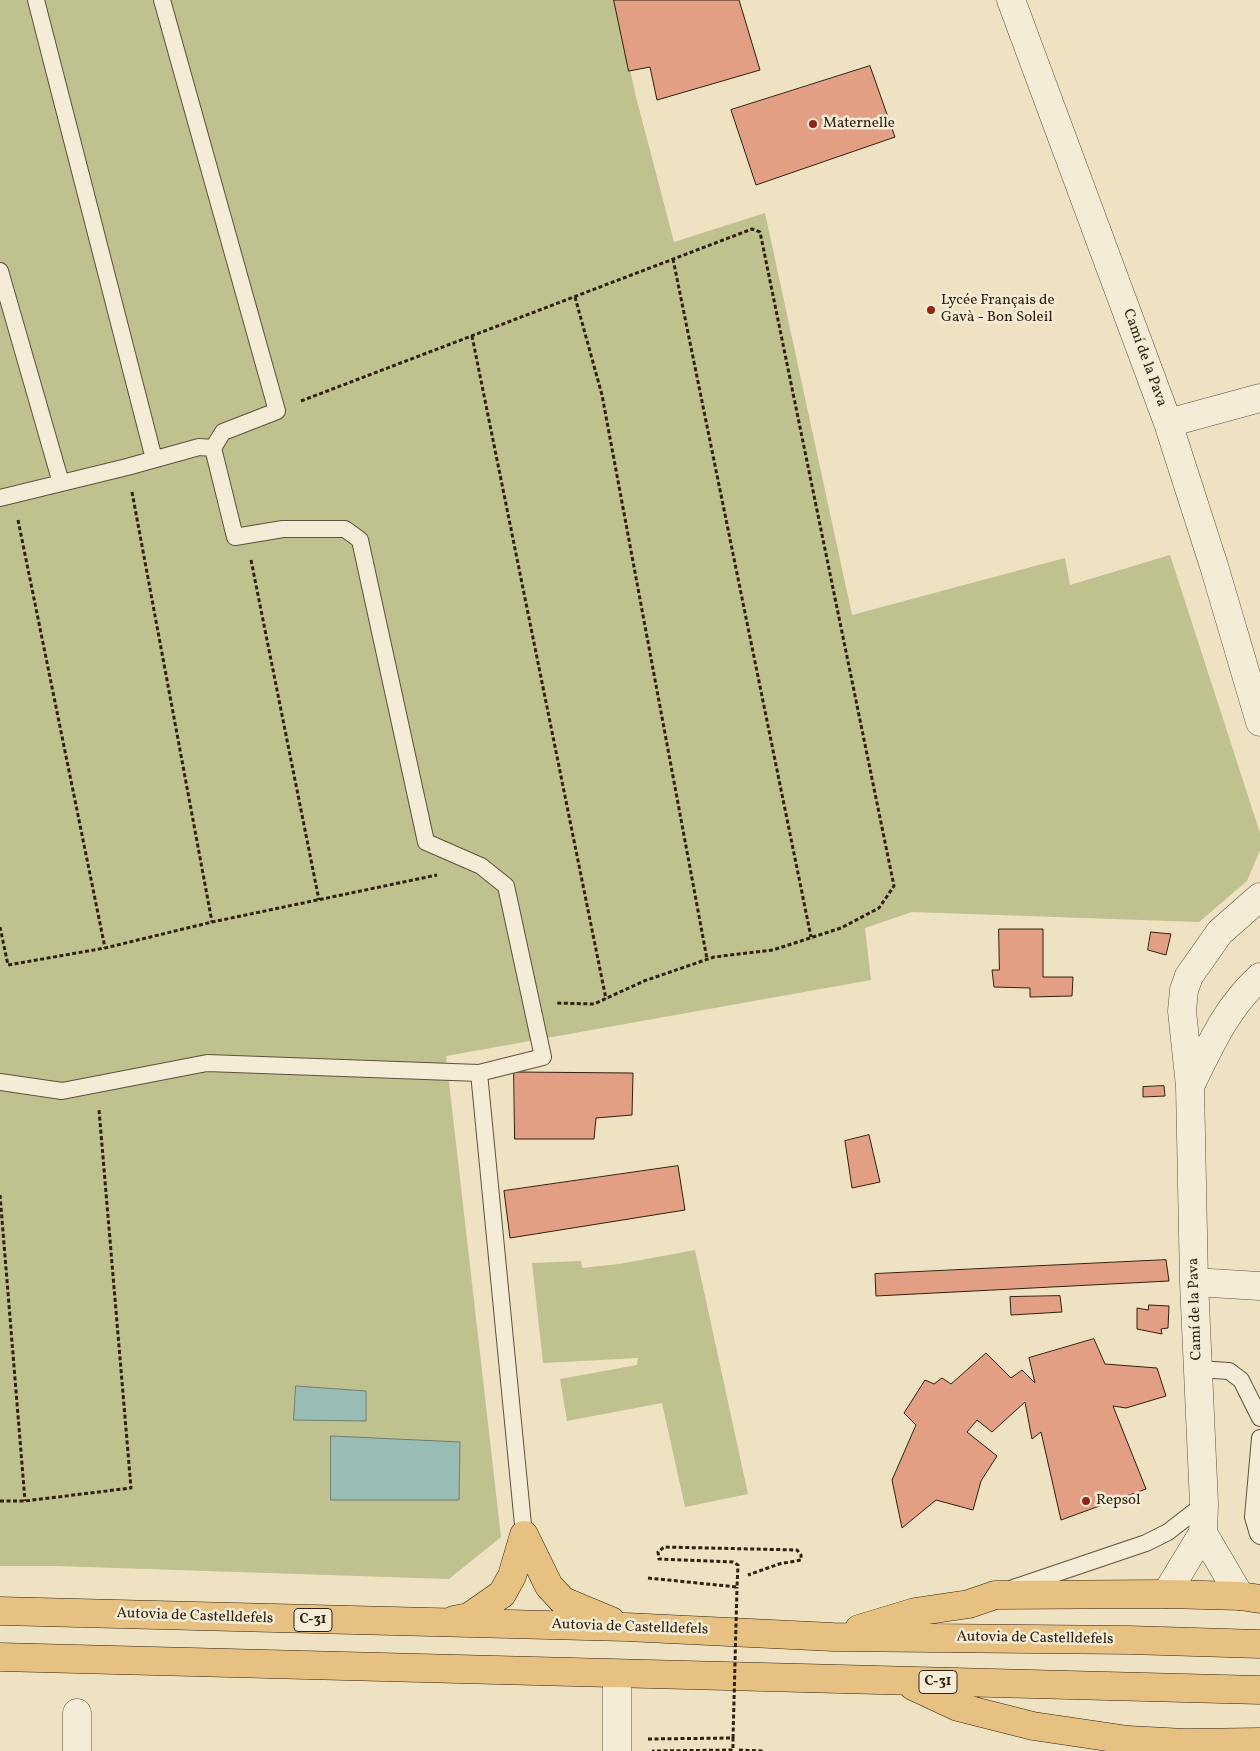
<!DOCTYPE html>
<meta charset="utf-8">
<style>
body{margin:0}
canvas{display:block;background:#eee2c2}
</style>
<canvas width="1260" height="1751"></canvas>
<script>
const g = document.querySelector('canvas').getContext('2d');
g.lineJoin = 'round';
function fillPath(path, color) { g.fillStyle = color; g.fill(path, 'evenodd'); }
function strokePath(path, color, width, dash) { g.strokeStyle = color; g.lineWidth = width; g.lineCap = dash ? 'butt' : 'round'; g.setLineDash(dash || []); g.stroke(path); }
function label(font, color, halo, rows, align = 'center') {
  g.font = font + ' Vollkorn,serif'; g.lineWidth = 5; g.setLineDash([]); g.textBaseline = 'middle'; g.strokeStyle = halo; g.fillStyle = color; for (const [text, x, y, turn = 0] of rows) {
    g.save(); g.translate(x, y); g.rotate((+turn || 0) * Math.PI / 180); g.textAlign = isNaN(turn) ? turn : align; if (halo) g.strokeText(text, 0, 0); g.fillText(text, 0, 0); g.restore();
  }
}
const green = new Path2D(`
 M0 0H615L636 97 674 242 765 213 852 615 1065 558 1070 585 1170 555 1260 833V850L1247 881 1199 922 912 912 865 928 871 980 446 1056 501 1537 449 1579 56 1566H0Z
 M695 1250 748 1494 685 1507 662 1403 567 1421 560 1379 637 1365 638 1358 543 1363 532 1263 581 1261 582 1268 619 1264Z`);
const water = new Path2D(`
 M296 1386 366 1391V1421L294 1420Z
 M331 1436 460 1442 459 1500H331Z`);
const building = new Path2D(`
 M614 0H739L760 70 657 100 650 67 629 71Z
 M870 66 895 137 756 185 731 110Z
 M999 929H1043V977H1073L1072 996 1030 997V988L994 987 992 970H999Z
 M1151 932 1171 934 1166 955 1148 950Z
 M514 1072 633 1073 632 1115 596 1118 594 1139H515Z
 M1164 1086 1165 1096 1143 1097V1087Z
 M869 1135 880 1182 852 1188 845 1141Z
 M678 1166 685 1210 510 1238 504 1191Z
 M1166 1260 1169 1281 876 1296 875 1274Z
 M1060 1296 1062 1312 1011 1315 1010 1297Z
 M1149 1305 1169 1306 1168 1328 1161 1329 1162 1334 1137 1329V1308L1148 1310Z
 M1094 1339 1105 1364 1157 1368 1166 1396 1126 1408 1113 1406 1146 1489 1061 1520 1041 1432 1032 1439 1025 1402 992 1432 977 1420 967 1432 997 1456 981 1481 973 1510 936 1500 902 1528 892 1480 916 1425 904 1413 925 1380 934 1384 942 1378 951 1384 986 1353 1011 1378 1022 1370 1035 1383 1029 1358Z`);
const path = new Path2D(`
 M673 259 811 937
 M575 297 602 395 707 959
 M472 336 606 999
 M301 401 752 229 760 232 894 886 879 908 841 928 773 950 714 957 644 981 594 1004 556 1003
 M132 492 212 922
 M18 520 105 948
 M251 560 319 900
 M0 927 8 965 105 948 212 922 437 875
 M0 1195 25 1501
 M0 1501H25L131 1488 99 1110
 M648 1578 737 1587 738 1565 733 1562 659 1559 658 1552 664 1547 797 1550 801 1555V1560L779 1564 748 1575
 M648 1739 733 1738V1750L652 1751
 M739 1750 763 1751`);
const lane = new Path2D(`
 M36 0 154 459
 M162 0 277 411 223 432 213 448
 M0 271 61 483
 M0 498 127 467 199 447 213 448 235 537 283 529H345L360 540 426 842 481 866 506 886 543 1057 479 1073 207 1063 62 1091 0 1082
 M479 1073 524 1535
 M1198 1369 1229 1371 1241 1380 1260 1418
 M1260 1438 1253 1517 1258 1534 1260 1536
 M1013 1588 1146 1543 1168 1532 1204 1504`);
const street = new Path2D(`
 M1011 0 1168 423 1214 566 1260 722
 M1168 423 1260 398
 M1190 1086C1210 1046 1226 1008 1260 977
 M1194 1282 1260 1286
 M1203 1533 1240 1596
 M1166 1594 1203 1533 1204 1504 1194 1282 1190 1086 1182 1011 1184 990 1189 976 1220 932 1260 897
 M617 1674V1751
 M77 1713V1751`);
const highway = new Path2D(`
 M524 1535 549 1586 563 1601 611 1621
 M0 1611 626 1627 833 1637 1129 1640 1260 1644
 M454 1620 469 1617 502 1594 512 1576 524 1535
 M859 1629 915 1612 969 1604 995 1595 1166 1594 1240 1596 1260 1599
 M0 1657 1260 1690
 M913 1686 958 1707 1033 1726 1128 1740 1185 1743 1260 1742`);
const pathBridge = new Path2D(`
 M733 1738 737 1587`);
const markers = [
 [813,124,5,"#8f2418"],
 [931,310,5,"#8f2418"],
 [1086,1501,5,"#8f2418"]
];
const shields = [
 [313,1620,38],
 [938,1682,38]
];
const shieldNames = [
 ["C-31",313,1620],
 ["C-31",938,1682]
];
const poiNames = [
 ["Maternelle",823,124],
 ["Lycée Français de",941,301],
 ["Gavà - Bon Soleil",941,318],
 ["Repsol",1096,1501]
];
const streetNames = [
 ["Camí de la Pava",1144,358,70],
 ["Camí de la Pava",1196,1309,-92],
 ["Autovia de Castelldefels",195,1617,2],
 ["Autovia de Castelldefels",630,1628,2],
 ["Autovia de Castelldefels",1035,1639,1]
];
fillPath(green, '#bfc18e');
fillPath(water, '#99bdb5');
strokePath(water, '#6f7e72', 1);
fillPath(building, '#e29f83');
strokePath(building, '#31200e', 1);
strokePath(lane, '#60503b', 18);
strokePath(street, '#60503b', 29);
strokePath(highway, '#31200e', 29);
strokePath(path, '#31200e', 3, [4, 2.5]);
strokePath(lane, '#f4ecd7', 16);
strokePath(street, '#f4ecd7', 28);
strokePath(highway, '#e7c181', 28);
strokePath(pathBridge, '#31200e', 3, [4, 2.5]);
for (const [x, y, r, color] of markers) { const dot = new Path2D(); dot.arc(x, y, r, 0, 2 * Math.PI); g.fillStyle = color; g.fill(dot); strokePath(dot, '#f4ecd7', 2); }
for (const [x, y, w] of shields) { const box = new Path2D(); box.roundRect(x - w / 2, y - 11.5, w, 23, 4); g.fillStyle = '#f4ecd7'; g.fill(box); strokePath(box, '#31200e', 1); }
label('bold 14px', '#31200e', null, shieldNames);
label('15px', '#31200e', '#f4ecd7', poiNames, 'left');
label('15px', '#31200e', '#f4ecd7', streetNames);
</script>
